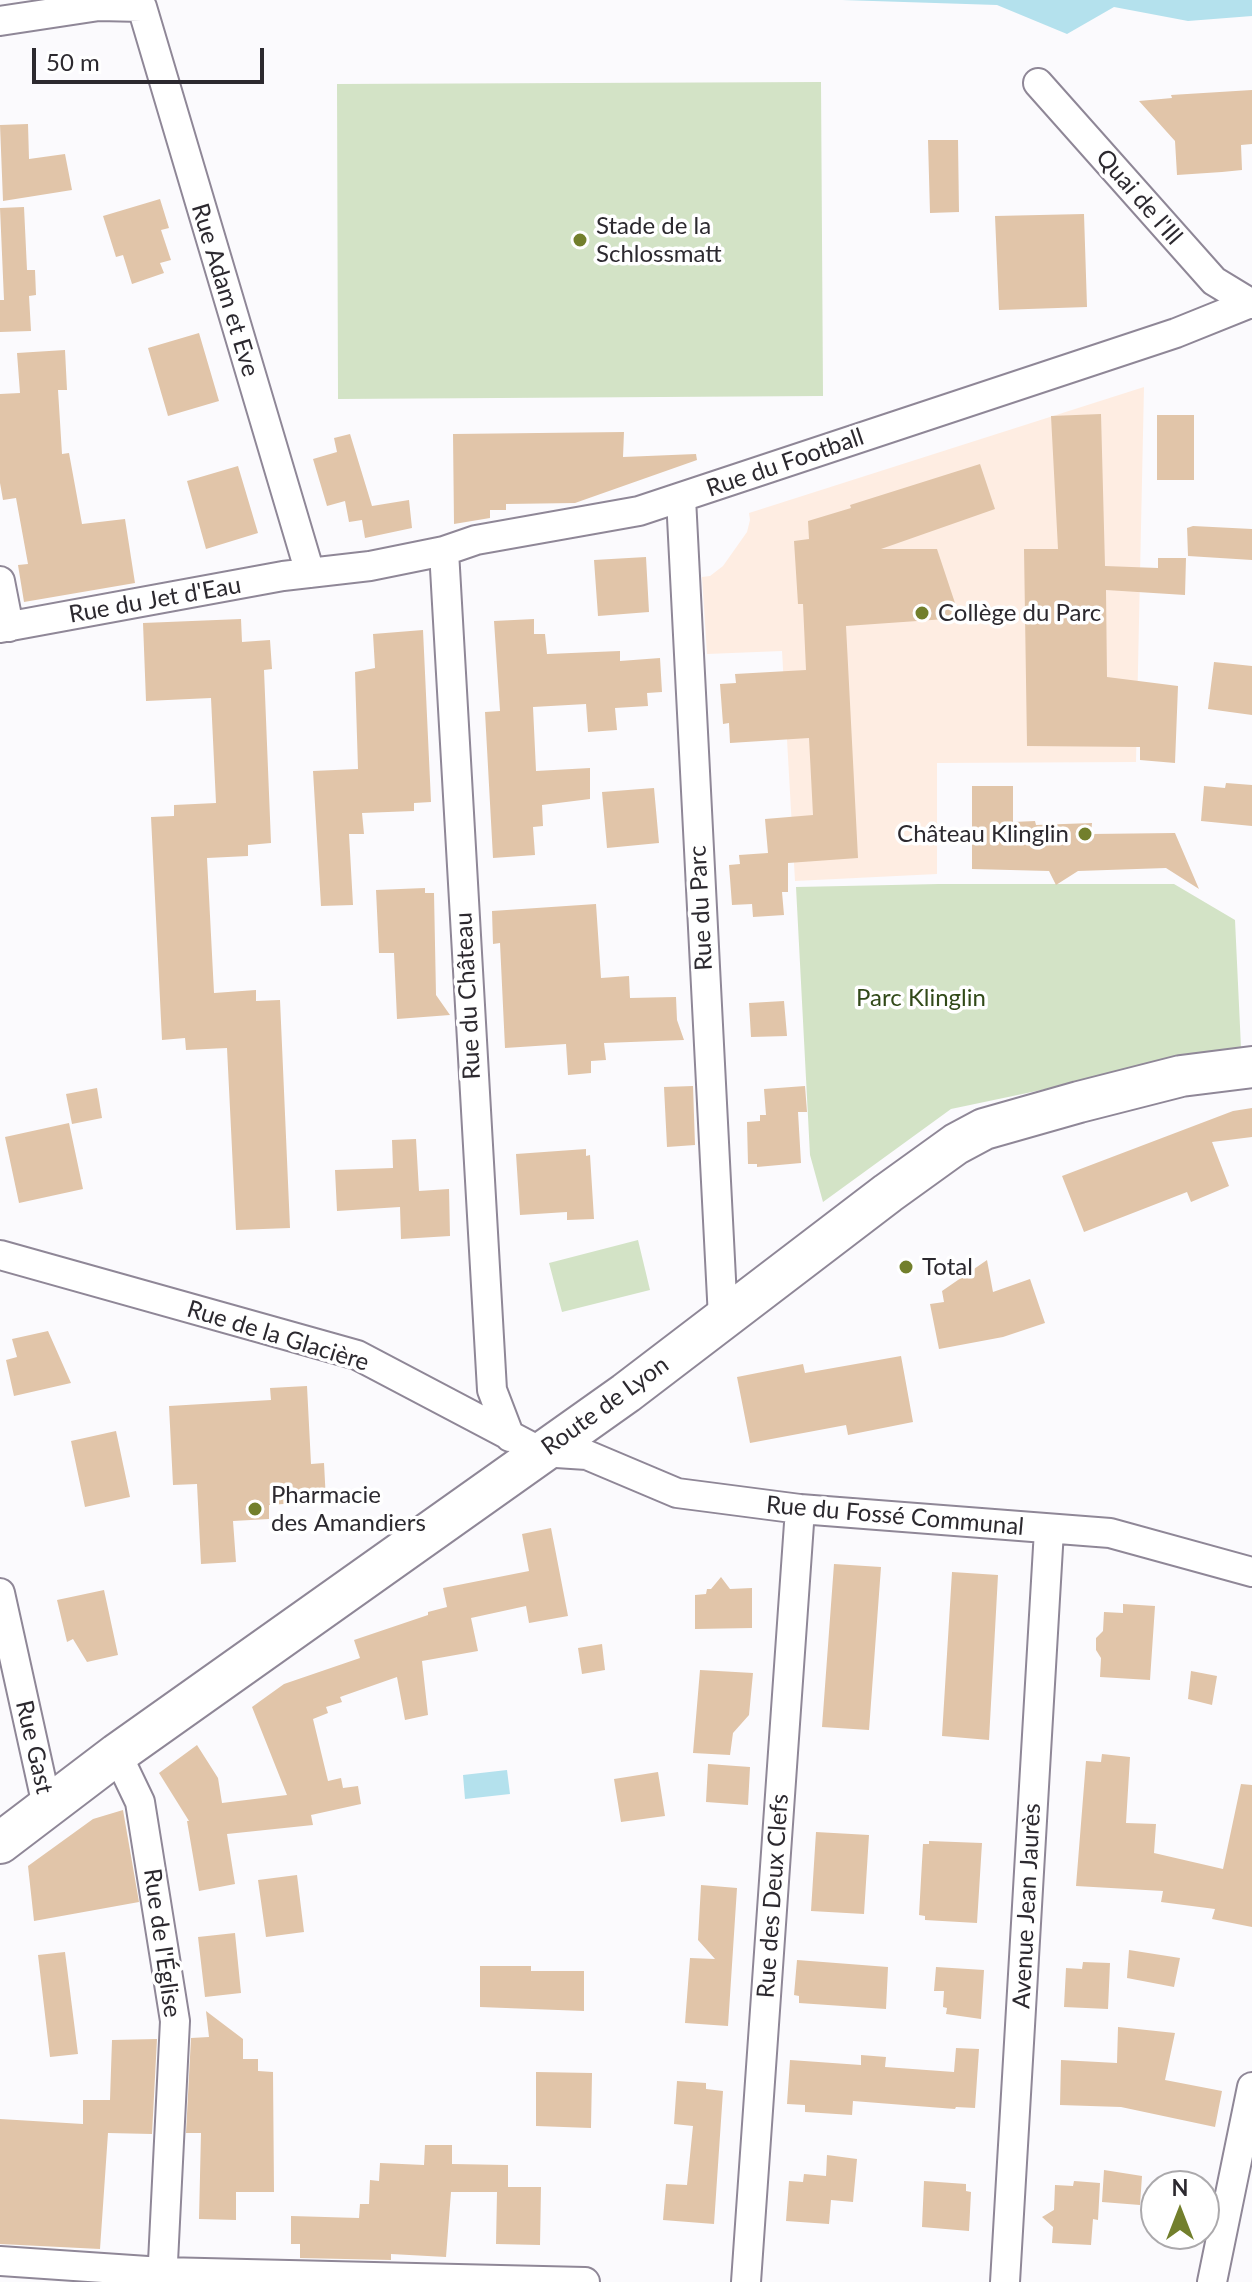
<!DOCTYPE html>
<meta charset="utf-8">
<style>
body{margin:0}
#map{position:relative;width:1252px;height:2282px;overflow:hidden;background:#fbfafd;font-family:Lato,sans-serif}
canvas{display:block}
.north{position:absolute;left:1140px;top:2170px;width:80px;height:80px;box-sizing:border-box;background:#fff;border:2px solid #aba9ac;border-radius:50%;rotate:0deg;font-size:22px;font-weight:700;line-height:32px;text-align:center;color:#2c292f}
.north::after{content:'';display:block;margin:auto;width:28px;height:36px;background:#727f2c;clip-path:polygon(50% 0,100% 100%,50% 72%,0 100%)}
.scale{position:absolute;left:32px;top:48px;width:232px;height:36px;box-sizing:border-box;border:4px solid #2c292f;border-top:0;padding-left:10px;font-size:24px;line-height:28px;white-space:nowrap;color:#2c292f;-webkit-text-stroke:6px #fff;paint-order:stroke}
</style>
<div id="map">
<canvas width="1252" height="2282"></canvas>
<div class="north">N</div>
<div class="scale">50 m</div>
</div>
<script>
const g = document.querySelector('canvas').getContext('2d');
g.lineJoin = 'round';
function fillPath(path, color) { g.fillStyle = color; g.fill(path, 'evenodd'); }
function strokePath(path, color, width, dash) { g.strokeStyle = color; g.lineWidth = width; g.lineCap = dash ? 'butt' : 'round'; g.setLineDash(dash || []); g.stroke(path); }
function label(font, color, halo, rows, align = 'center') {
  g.font = font + ' Lato,sans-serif'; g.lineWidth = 7; g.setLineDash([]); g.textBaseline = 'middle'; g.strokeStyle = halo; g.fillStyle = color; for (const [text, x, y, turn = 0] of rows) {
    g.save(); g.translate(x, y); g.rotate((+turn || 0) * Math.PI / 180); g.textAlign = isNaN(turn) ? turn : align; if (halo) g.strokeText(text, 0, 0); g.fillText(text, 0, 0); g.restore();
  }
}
const education = new Path2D(`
 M1144 387 1136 762 937 763V874L795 881 782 651 707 654 702 577 710 576 723 566 747 532 750 520 749 513Z`);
const green = new Path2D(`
 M821 82 823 396 338 399 337 84Z
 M939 884H1174L1235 920 1241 1048 951 1109 823 1202 810 1155 796 887Z
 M638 1240 650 1290 562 1312 549 1263Z`);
const water = new Path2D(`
 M842 0H1252V16L1188 21 1114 7 1067 34 997 5Z
 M507 1770 510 1794 465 1799 463 1775Z`);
const building = new Path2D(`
 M1252 90V144L1241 145 1242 170 1222 172 1177 175 1175 141 1139 101 1172 98 1171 95Z
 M28 124 29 159 65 154 72 190 3 201 0 125Z
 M928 140H958L959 212 930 213Z
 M160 199 169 228 161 230 171 260 160 263 164 273 132 284 123 255 116 257 103 216Z
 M24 207 27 270H35L36 295 29 296 31 331 0 332V300H4L0 208Z
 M1084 214 1087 307 999 310 995 216Z
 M199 333 219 401 168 416 148 348Z
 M65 350 67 390H58L62 454 69 453 82 524 125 519 135 583 24 602 18 565 28 564 16 498 3 500 0 483V394L20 393 17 353Z
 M1101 414 1105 566 1158 568V558H1186L1185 595 1106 590 1107 677 1178 686 1175 763 1140 760V747L1027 746 1024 549H1058L1051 416Z
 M1157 415H1194V480H1157Z
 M624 432 623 457 696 454 697 460 575 503 506 504V510H490V518L454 524 453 434Z
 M350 434 372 506 409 500 412 528 365 538 362 520 349 522 345 501 327 506 313 459 337 452 334 438Z
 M980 464 995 509 881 549H937L960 618 846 626 858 858 788 863V892H782L784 915 753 917 752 904 732 905 729 865 740 864 739 855 768 853 765 819 813 815 809 738 730 743 729 723 723 724 720 684 736 683 735 674 806 670 803 604H798L794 541 809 539 808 521 851 508 850 505Z
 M238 466 258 533 206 549 187 481Z
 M1193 526 1252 529V560L1188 556 1187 528Z
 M646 557 649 612 598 616 594 560Z
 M241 619 242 642 270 640 272 669 264 670 271 843 248 845V856L207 858 214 993 256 990V1001L280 1000 290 1228 236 1230 227 1048 186 1050 185 1038 162 1040 151 817 174 816V805L216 803 211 698 146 701 143 623Z
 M534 619V634H545L547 654 620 651V661L660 658 662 692 647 693 648 706 615 708 617 730 588 732 586 704 533 707 536 771 590 768V799L542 805 543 826 533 827 535 855 493 858 485 712 500 711 494 621Z
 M423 630 431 802 414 803V811L362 813 364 834H349L353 905 321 906 313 771 358 769 355 672 375 668 373 634Z
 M1214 662 1252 666V715L1208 709Z
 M1226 783 1252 785V826L1201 821 1204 786 1225 788Z
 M972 786H1013V822L1035 821 1036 825 1092 823 1091 834 1175 833 1199 889 1166 868 1078 871 1056 885 1049 871 972 869Z
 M654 788 659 843 607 848 602 792Z
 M425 888V893H434L436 995 450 1015 397 1019 394 953H379L376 890Z
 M596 904 601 978 629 976 630 998 676 997 677 1020 684 1040 604 1043 606 1060 591 1061V1073L568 1075 566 1044 505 1048 500 943 493 944 492 911Z
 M784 1001 787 1036 751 1037 749 1003Z
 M693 1086 695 1145 667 1147 664 1087Z
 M805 1086 807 1112H798L801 1163 757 1167V1164H748L747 1122 760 1121V1115H766L764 1089Z
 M97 1088 102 1118 72 1124 66 1094Z
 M1252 1108V1137L1212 1142 1229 1186 1191 1202 1187 1192 1084 1232 1062 1176 1233 1111Z
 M69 1123 83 1189 19 1203 5 1137Z
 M416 1139 419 1191 449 1189 450 1236 401 1239 400 1207 337 1211 335 1170 393 1168 392 1140Z
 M586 1149V1156L590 1155 594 1219 567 1220V1212L520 1215 516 1154Z
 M987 1260 993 1292 1030 1279 1045 1323 1003 1337 939 1349 930 1304 944 1302 942 1291Z
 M48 1331 71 1383 14 1396 6 1360 17 1357 12 1339Z
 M901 1356 913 1422 848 1435 846 1425 750 1443 737 1377 803 1364 805 1373Z
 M307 1386 311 1464 324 1463 326 1501 269 1505V1519L233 1521 236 1562 201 1564 197 1484 173 1485 169 1406 271 1400 270 1388Z
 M116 1431 130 1497 85 1507 71 1441Z
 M551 1528 568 1616 529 1623 526 1606 471 1618 478 1651 422 1661 428 1715 405 1720 397 1677 340 1697 342 1702 326 1707 328 1713 313 1719 328 1781 341 1778 343 1788 358 1786 361 1804 311 1815 313 1825 227 1834 235 1884 199 1891 187 1821H189L159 1773 197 1745 218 1778 222 1803 287 1795 252 1707 284 1684 360 1658 354 1640 428 1615V1612L447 1607 443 1588 529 1571 522 1534Z
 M834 1564 881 1567 869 1730 822 1727Z
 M952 1572 998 1575 989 1740 942 1736Z
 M721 1577 730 1589 752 1588V1628L695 1629V1595L706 1594 707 1589H711Z
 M104 1590 118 1655 87 1662 73 1639 67 1642 57 1600Z
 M1123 1604 1155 1606 1150 1680 1100 1677 1101 1658 1096 1650V1638L1103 1631 1104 1612 1123 1613Z
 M602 1644 605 1670 582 1674 578 1648Z
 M700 1670 753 1673 749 1715 733 1733 730 1755 693 1753Z
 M1191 1671 1217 1676 1212 1705 1188 1699Z
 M1102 1754 1130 1757 1126 1823 1156 1824 1154 1853 1223 1869 1241 1784 1252 1785V1927L1212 1919 1215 1909 1161 1902 1163 1891 1076 1886 1086 1761 1101 1762Z
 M708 1764 750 1767 748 1805 706 1802Z
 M658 1772 665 1816 621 1822 614 1779Z
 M123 1810 139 1902 34 1921 28 1866 93 1819Z
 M816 1832 869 1835 864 1914 811 1911Z
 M929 1841 982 1843 977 1923 925 1920V1916L919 1915 923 1844H929Z
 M297 1875 304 1932 266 1937 258 1880Z
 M701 1885 737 1888 728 2026 685 2023 690 1958 715 1959 698 1940Z
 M235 1933 241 1993 205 1997 198 1937Z
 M1129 1950 1180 1958 1174 1987 1127 1978Z
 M65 1952 78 2054 50 2057 38 1955Z
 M797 1960 888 1967 886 2009 799 2003V1996L794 1995Z
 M1083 1962 1110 1963 1108 2009 1064 2007 1066 1968 1082 1969Z
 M480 1966H531V1971H584V2011L480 2007Z
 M936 1967 984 1970 981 2019 946 2014 947 2008 943 2007 944 1991H934Z
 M206 2011 243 2039V2059H258V2071L273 2072 274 2192H236V2220L199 2219 201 2133H186L191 2038 209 2037Z
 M1118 2027 1175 2033 1165 2080 1222 2091 1215 2127 1121 2107 1060 2105 1061 2060 1117 2063Z
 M157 2039 152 2134 108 2133 100 2249 0 2244V2119L83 2124V2100H110L112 2040Z
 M956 2048 979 2049 975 2108 956 2107 955 2109 853 2101 852 2115 805 2112V2105L787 2104 790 2060 861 2065V2055L886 2057 885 2067 954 2072Z
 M536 2072 592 2073 591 2128 536 2126Z
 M677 2081 706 2083V2089L723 2091 714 2224 663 2220 666 2184 687 2185 693 2126 674 2124Z
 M425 2145H452V2164L508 2165V2187H541L540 2245 496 2244 497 2192H451L446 2257 391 2254V2260L300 2258V2244H291V2216L359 2218 360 2204H369L370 2180 379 2181 380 2163 424 2165Z
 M827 2155 857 2159 853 2202 831 2200 829 2224 786 2221 789 2181 803 2182 804 2174 826 2176Z
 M1104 2170 1142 2176 1140 2205 1102 2202Z
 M924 2181 966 2184V2191L971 2192 969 2231 922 2227Z
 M1074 2181 1100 2183 1098 2220 1093 2219 1091 2245 1052 2243 1053 2227 1042 2217 1054 2210 1055 2185 1073 2186Z`);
const minor = new Path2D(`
 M0 21 99 6 142 7 310 573
 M1038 83 1214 281 1252 304
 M681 498 723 1318
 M444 551 492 1390 510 1437
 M0 581 9 627
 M0 628 283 576 370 566 444 551 476 540 639 511 1176 333 1248 304
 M0 1255 357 1355 541 1452 587 1455 677 1493 800 1509 1110 1533 1252 1572
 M0 1593 47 1806
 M117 1754 140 1802 175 2021 162 2282
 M0 2261 162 2272 585 2282
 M746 2282 800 1509
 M1005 2282 1049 1530
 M1212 2282 1252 2087`);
const secondary = new Path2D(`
 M0 1843 117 1754 626 1393 888 1193 956 1144 984 1129 1079 1102 1181 1076 1252 1067`);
const markers = [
 [580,240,8,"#727f2c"],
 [922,613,8,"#727f2c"],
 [1085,834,8,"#727f2c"],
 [906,1267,8,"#727f2c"],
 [255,1509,8,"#727f2c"]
];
const streetNames = [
 ["Quai de l'Ill",1139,197,49],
 ["Rue Adam et Eve",225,290,73],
 ["Rue du Football",785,463,-19],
 ["Rue du Jet d'Eau",155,600,-10],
 ["Rue du Parc",701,908,-93],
 ["Rue du Château",468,996,-93],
 ["Rue de la Glacière",278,1336,17],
 ["Route de Lyon",605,1406,-36],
 ["Rue du Fossé Communal",895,1516,5],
 ["Rue Gast",34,1747,77],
 ["Rue des Deux Clefs",773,1896,-86],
 ["Avenue Jean Jaurès",1027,1906,-87],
 ["Rue de l'Église",162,1943,82]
];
const poiNames = [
 ["Stade de la",596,226],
 ["Schlossmatt",596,254],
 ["Collège du Parc",938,613],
 ["Château Klinglin",1069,834,"right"],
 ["Total",922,1267],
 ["Pharmacie",271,1495],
 ["des Amandiers",271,1523]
];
const parkNames = [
 ["Parc Klinglin",921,998]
];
fillPath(education, '#feede2');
fillPath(green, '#d3e3c6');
fillPath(water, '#b4e1ed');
fillPath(building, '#e1c5a9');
strokePath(minor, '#8f8797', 32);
strokePath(secondary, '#8f8797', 44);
strokePath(minor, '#fff', 28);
strokePath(secondary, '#fff', 40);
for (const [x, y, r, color] of markers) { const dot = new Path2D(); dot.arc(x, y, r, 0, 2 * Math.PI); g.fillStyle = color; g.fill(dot); strokePath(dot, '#fff', 3); }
label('24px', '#2c292f', '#fff', streetNames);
label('24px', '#2c292f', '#fff', poiNames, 'left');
label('24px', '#324a19', '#fff', parkNames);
</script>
